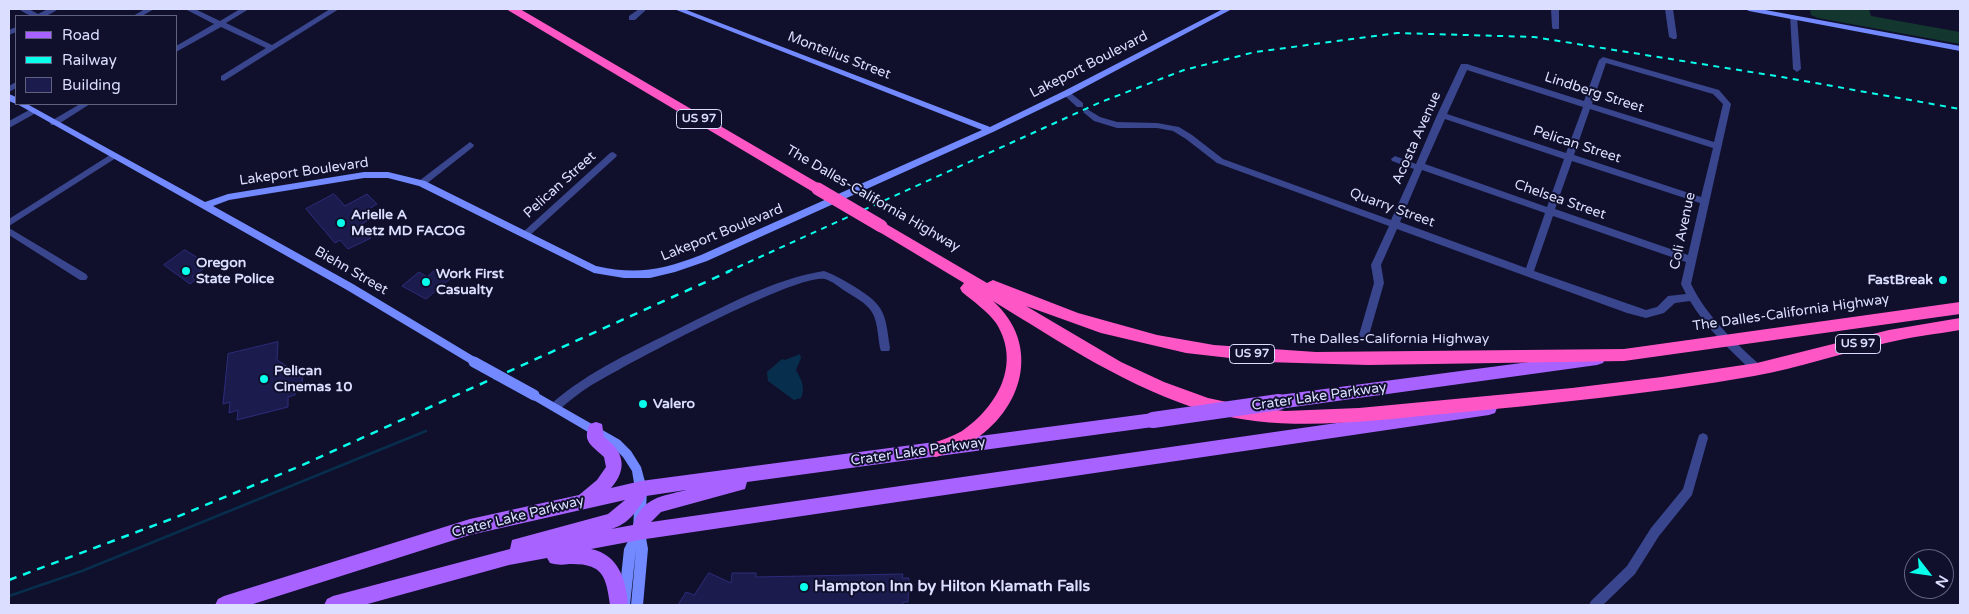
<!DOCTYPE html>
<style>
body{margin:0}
#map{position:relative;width:1969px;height:614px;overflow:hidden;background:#10102c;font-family:"Varela Round",sans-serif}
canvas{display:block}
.frame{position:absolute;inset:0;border:10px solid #dbdeff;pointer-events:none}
.legend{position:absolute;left:15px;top:15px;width:162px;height:90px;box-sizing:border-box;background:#10102c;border:1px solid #616280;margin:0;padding:6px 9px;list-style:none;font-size:15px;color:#dbdeff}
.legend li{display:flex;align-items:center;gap:10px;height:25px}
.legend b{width:25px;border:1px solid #616280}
.north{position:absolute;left:1904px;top:549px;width:50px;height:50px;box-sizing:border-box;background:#10102c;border:1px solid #616280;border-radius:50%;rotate:120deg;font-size:14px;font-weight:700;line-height:20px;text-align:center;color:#dbdeff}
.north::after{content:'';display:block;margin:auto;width:18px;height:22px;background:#07ffeb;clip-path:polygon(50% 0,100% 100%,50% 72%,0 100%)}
</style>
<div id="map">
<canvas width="1969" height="614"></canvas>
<div class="frame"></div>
<ul class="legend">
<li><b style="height:6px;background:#a862ff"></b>Road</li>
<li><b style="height:6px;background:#07ffeb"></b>Railway</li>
<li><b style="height:14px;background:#1c1b4e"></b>Building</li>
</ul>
<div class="north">N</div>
</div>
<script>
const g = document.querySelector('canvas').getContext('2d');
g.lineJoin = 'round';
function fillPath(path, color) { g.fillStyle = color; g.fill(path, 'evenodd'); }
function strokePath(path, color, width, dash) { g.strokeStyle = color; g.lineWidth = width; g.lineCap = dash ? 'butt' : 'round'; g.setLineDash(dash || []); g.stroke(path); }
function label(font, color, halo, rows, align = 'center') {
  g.font = font + ' "Varela Round",sans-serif'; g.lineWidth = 4; g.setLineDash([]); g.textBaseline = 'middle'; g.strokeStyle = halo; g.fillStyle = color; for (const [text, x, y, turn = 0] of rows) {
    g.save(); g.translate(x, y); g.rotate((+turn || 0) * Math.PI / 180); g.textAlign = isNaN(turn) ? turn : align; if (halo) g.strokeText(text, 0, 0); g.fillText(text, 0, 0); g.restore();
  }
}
const green = new Path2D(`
 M1810 9H1869L1871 16 1960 32V44L1818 18 1811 15Z`);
const water = new Path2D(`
 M800 354 801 358 796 370C801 380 806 387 801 398L794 400 768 381 767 372 782 359 785 360Z`);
const stream = new Path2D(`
 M9 596 82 571 426 431`);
const building = new Path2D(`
 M334 194 345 206 367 194 377 204 369 209 371 212 362 216 367 221 360 225 371 238 348 249 340 240 335 243 306 209Z
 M185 250 209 265 192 277 195 280 190 284 164 265Z
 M435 270 450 279 426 299 402 286 419 272 427 277Z
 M278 342 277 360 299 374 303 373 302 384 296 385 295 395 288 397V407L237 420 238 410 229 413 230 402 223 404 228 354Z
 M709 573 731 583 732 573H756V577L903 574 902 578H909L908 602H903V605H678L686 592 694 595Z`);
const street = new Path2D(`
 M19 9H29L38 14 48 9H58C46 19 31 19 19 9Z
 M145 9H154L142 16H133Z
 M185 9H195L220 21 240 9H249L226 23 272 45 330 9H339L224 81 221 80V76L266 48 221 27 176 52V46L214 24Z
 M639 9H647L635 20H629V16Z
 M1551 9H1559V29H1553L1552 27Z
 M1665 9H1673L1677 37 1676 39H1673L1669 37Z
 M1790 15H1793L1797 17 1801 69 1797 72 1793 69Z
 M16 27V32L9 35V30Z
 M1603 57 1719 90 1731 104 1691 284C1707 317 1734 341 1761 366L1762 369 1761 372H1753C1730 350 1707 329 1690 301L1675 303 1664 313 1646 318 1627 313 1397 229 1381 265 1384 283 1369 335 1368 338H1360L1359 335 1374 283 1371 265 1389 226 1217 163 1186 139 1173 131 1157 128H1117L1094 121 1083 112 1087 109 1100 117 1117 122 1157 123 1179 127 1192 135 1223 159 1391 220 1414 169 1392 161 1391 159 1395 156 1416 164 1437 115 1461 64H1467L1584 101 1599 60ZM1606 63 1713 94 1723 104 1714 142 1592 104ZM1467 70 1583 107 1566 153 1447 114ZM1590 109 1713 148 1701 197 1574 155ZM1445 119 1564 159 1547 207 1425 164ZM1572 161 1700 203 1688 255 1555 209ZM1422 170 1545 213 1526 268 1400 222ZM1553 216 1686 262 1681 284 1686 294 1668 296 1657 307 1646 310 1534 271Z
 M16 82V88L9 92V86Z
 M1067 90 1083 103V107H1077L1064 95 1063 93Z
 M80 104H90L57 125H51L50 123 51 121Z
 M33 108 36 109V113L9 128V121Z
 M470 142 474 145 473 147 425 185H419L417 183 419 181Z
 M613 152 617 155 616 157 528 237H522L520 235 522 233 610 153Z
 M113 153 117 156 116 158 9 226V219Z
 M9 228 86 274 88 277 86 280H80L9 235Z
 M824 271C835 275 845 281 855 287 886 306 885 314 890 348L889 351H881L880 348C875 312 877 310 845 291 839 287 832 281 825 279 798 272 621 367 590 386 579 393 569 401 560 409L556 410 552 409 551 406 552 403C589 371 636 350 680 328 725 306 774 279 824 271Z
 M1703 433 1707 435 1708 438 1692 495 1659 536 1635 574 1603 605H1589L1591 601 1627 566 1651 528 1683 489 1698 438 1699 435Z`);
const secondary = new Path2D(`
 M674 9H684L990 127 1064 91 1223 9H1232L1070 95 993 132 707 261 675 272 650 278H624L594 273 419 186 388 178H364L229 200 213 206 353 284 478 359 479 362 478 365 474 366 347 290 17 104H27L205 202 228 194 364 172H388L425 181 596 266C636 275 663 270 701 255L982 130Z
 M1745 9H1760L1960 46V51L1749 11Z
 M9 94 16 97V104L9 101Z
 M534 391 620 440 631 451 641 467 647 489 645 532 648 549 643 605H631L636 549 630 605H618L624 549 633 531 635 489 632 471 623 457 612 446 530 398 529 395 530 392Z`);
const primary = new Path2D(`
 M1597 353 1603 355 1605 359 1603 363 1597 365 1279 409 1273 407 1271 402 1273 397 1279 395Z
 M1489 401 1495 403 1497 408 1495 413 1489 415 639 540 591 549C619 555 626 580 628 605H610C606 576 603 563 569 564 562 565 557 565 550 563L547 558 509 565 364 605H324L327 599 333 596 510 549 512 540 608 514 625 500 470 535 250 605H215L218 599 224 596 470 519 579 495 597 480 606 467 604 457C593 446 581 442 590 424L596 422 602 424 604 437C624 451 628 469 611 488L641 481 1153 413 1159 415 1161 420 1159 425 1153 427 747 482 745 489 661 512 651 522ZM686 490C660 497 643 497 633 525L611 529C629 524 637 511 646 496Z`);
const highway = new Path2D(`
 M506 9H520L823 186 825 189 818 194 813 192Z
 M881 221 987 283 993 280 998 282 1078 313 1157 335 1214 345 1316 352 1624 349 1960 302V314L1624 361 1368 365 1265 362 1186 353 1101 333 1026 306 1121 362 1164 382 1208 398 1250 407 1285 411 1359 408 1572 388 1662 377 1757 363 1889 330 1960 318V330C1936 334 1910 337 1886 343 1842 353 1798 368 1754 376 1651 394 1547 404 1443 414 1365 421 1285 433 1208 412 1129 389 1062 343 993 301 1042 345 1023 410 971 442 961 449 948 453 936 457L930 455 928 450 930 445C940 440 952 437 962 431 997 407 1022 364 996 323 987 311 973 301 962 292L960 288 964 283 876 230 874 226 876 222Z`);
const railFar1 = new Path2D(`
 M727 272 1101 102 1184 70 1255 52 1397 33 1534 37 1782 77 1960 109`);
const rail = new Path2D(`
 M9 580 174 518 298 467 730 271`);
const secondaryBridge = new Path2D(`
 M474 362 534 395`);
const primaryBridge = new Path2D(`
 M1153 420 1279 402`);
const highwayBridge = new Path2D(`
 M818 189 881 226`);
const markers = [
 [341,223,5,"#07ffeb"],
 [186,271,5,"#07ffeb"],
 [1943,280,5,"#07ffeb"],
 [426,282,5,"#07ffeb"],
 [264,379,5,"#07ffeb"],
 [643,404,5,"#07ffeb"],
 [804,587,5,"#07ffeb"]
];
const shields = [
 [699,119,45],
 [1858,344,45],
 [1252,354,45]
];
const shieldNames = [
 ["US 97",699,119],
 ["US 97",1858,344],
 ["US 97",1252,354]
];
const streetNames = [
 ["Montelius Street",839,56,21],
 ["Lakeport Boulevard",1089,65,-27],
 ["Lindberg Street",1594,93,18],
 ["Acosta Avenue",1417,138,-66],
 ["Pelican Street",1577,145,18],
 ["Lakeport Boulevard",304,172,-8],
 ["Pelican Street",560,185,-42],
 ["The Dalles-California Highway",873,199,30],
 ["Chelsea Street",1560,200,19],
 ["Quarry Street",1392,208,20],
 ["Coli Avenue",1683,231,-78],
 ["Lakeport Boulevard",722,233,-22],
 ["Biehn Street",351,271,30],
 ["The Dalles-California Highway",1791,313,-8],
 ["The Dalles-California Highway",1390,339],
 ["Crater Lake Parkway",1319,397,-8],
 ["Crater Lake Parkway",918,452,-8],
 ["Crater Lake Parkway",518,517,-14]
];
const poiNames = [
 ["Arielle A",351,215],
 ["Metz MD FACOG",351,231],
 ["Oregon",196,263],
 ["State Police",196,279],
 ["Work First",436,274],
 ["Casualty",436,290],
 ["FastBreak",1933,280,"right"],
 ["Pelican",274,371],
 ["Cinemas 10",274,387],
 ["Valero",653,404]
];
const nearPoinames = [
 ["Hampton Inn by Hilton Klamath Falls",814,587]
];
fillPath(green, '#13372f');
fillPath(water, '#082e4d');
strokePath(stream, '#082e4d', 2.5);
fillPath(building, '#1c1b4e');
strokePath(building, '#2d2c7b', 1);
fillPath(street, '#39458d');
fillPath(secondary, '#7289ff');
fillPath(primary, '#a862ff');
fillPath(highway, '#ff56c6');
strokePath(railFar1, '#07ffeb', 2, [6, 5.5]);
strokePath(rail, '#07ffeb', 2.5, [8, 7]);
strokePath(secondaryBridge, '#7289ff', 11);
strokePath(primaryBridge, '#a862ff', 16);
strokePath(highwayBridge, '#ff56c6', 13);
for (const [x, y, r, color] of markers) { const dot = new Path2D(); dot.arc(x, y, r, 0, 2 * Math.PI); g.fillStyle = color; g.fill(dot); strokePath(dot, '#10102c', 2); }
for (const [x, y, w] of shields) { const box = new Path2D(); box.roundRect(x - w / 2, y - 9.5, w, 19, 4); g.fillStyle = '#10102c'; g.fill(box); strokePath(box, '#dbdeff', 1); }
label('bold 12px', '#dbdeff', null, shieldNames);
label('14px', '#dbdeff', '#10102c', streetNames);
label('bold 14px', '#dbdeff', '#10102c', poiNames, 'left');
label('bold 16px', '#dbdeff', '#10102c', nearPoinames, 'left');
</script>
